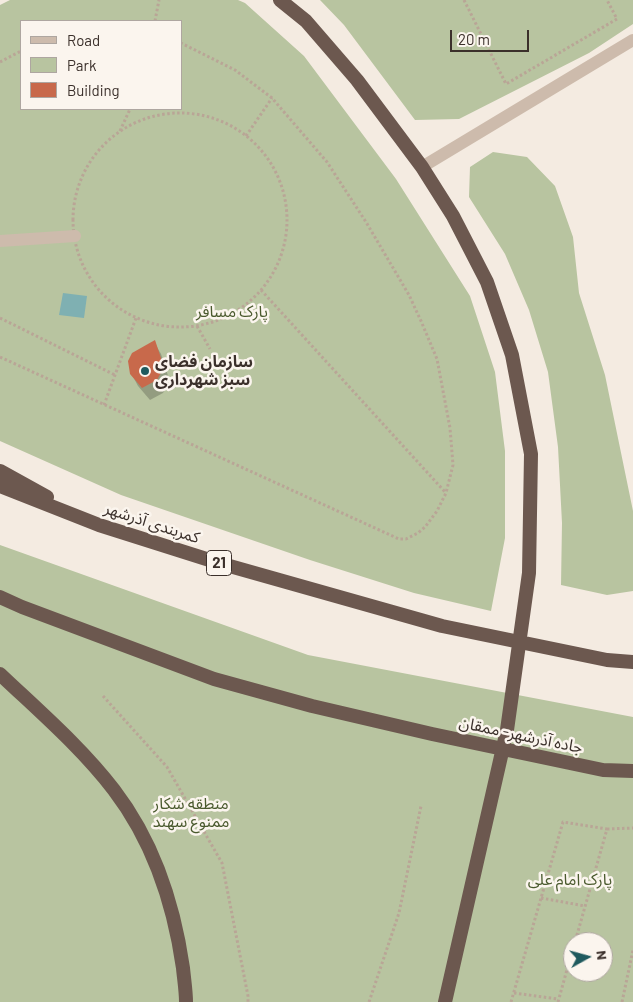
<!DOCTYPE html>
<meta charset="utf-8">
<style>
body{margin:0}
#map{position:relative;width:633px;height:1002px;overflow:hidden;background:#f4ebe1;font-family:Barlow,sans-serif}
canvas{display:block}
.legend{position:absolute;left:20px;top:20px;width:162px;height:90px;box-sizing:border-box;background:#fbf5ee;border:1px solid #aea6a0;margin:0;padding:6px 9px;list-style:none;font-size:15px;color:#3b302b}
.legend li{display:flex;align-items:center;gap:10px;height:25px}
.legend b{width:25px;border:1px solid #aea6a0}
.north{position:absolute;left:563px;top:932px;width:50px;height:50px;box-sizing:border-box;background:#fbf5ee;border:1px solid #aea6a0;border-radius:50%;rotate:83deg;font-size:14px;font-weight:700;line-height:20px;text-align:center;color:#3b302b}
.north::after{content:'';display:block;margin:auto;width:18px;height:22px;background:#1f5a5e;clip-path:polygon(50% 0,100% 100%,50% 72%,0 100%)}
.scale{position:absolute;left:450px;top:30px;width:79px;height:22px;box-sizing:border-box;border:2px solid #3b302b;border-top:0;padding-left:6px;font-size:15px;line-height:18px;white-space:nowrap;color:#3b302b;-webkit-text-stroke:4px #fbf5ee;paint-order:stroke}
</style>
<div id="map">
<canvas width="633" height="1002"></canvas>
<ul class="legend">
<li><b style="height:6px;background:#cdbbac"></b>Road</li>
<li><b style="height:14px;background:#b8c4a0"></b>Park</li>
<li><b style="height:14px;background:#c8694b"></b>Building</li>
</ul>
<div class="north">N</div>
<div class="scale">20 m</div>
</div>
<script>
const g = document.querySelector('canvas').getContext('2d');
g.lineJoin = 'round';
function fillPath(path, color) { g.fillStyle = color; g.fill(path, 'evenodd'); }
function strokePath(path, color, width, dash) { g.strokeStyle = color; g.lineWidth = width; g.lineCap = dash ? 'butt' : 'round'; g.setLineDash(dash || []); g.stroke(path); }
function label(font, color, halo, rows, align = 'center') {
  g.font = font + ' Barlow,"Noto Sans Arabic",sans-serif'; g.lineWidth = 5; g.setLineDash([]); g.textBaseline = 'middle'; g.strokeStyle = halo; g.fillStyle = color; for (const [text, x, y, turn = 0] of rows) {
    g.save(); g.translate(x, y); g.rotate((+turn || 0) * Math.PI / 180); g.textAlign = isNaN(turn) ? turn : align; if (halo) g.strokeText(text, 0, 0); g.fillText(text, 0, 0); g.restore();
  }
}
const green = new Path2D(`
 M10 0H238L245 3 304 56 396 179 470 296 495 372 505 451V538L491 611 414 593 310 560 121 495 0 441V5ZM21 21H181V109H21Z
 M320 0H633V24L589 53 459 119 415 120 344 25Z
 M493 152 527 157 555 186 573 237 579 293 605 375 633 511V591L607 595 561 585 562 523 558 447 548 372 529 310 505 254 469 197 470 167Z
 M0 545 308 655 633 717V1002H0ZM573 942H603V972H573Z`);
const water = new Path2D(`
 M63 293 87 296 84 318 59 315Z`);
const shadow = new Path2D(`
 M154 342 161 354 170 382 163 393 150 400 138 386 131 373Z`);
const building = new Path2D(`
 M155 340 162 361 163 369 157 380 142 388 130 374 128 361 132 353Z`);
const path = new Path2D(`
 M464 0 506 84 617 19 607 0
 M155 21 159 0
 M0 62 21 51
 M73 220a107 107 0 1 1 214 0a107 107 0 1 1-214 0Z
 M120 131 130 109
 M246 136 272 98
 M261 290 446 493
 M0 318 115 375
 M197 326 210 349
 M0 357 399 539H406L418 533 425 527 437 511 446 493 453 465 450 428 437 359 421 321 409 295 366 222 327 162 272 98 235 70 181 43
 M104 405 136 318
 M103 696 167 767 222 863 248 996V1002
 M607 829 633 828
 M541 898 585 906
 M514 993 558 999
 M369 1002 399 913 421 806
 M511 1002 563 822 607 829 575 942
 M558 1002 573 948
 M622 1002 633 950`);
const service = new Path2D(`
 M0 241 75 236`);
const minor = new Path2D(`
 M422 167 633 40`);
const trunk = new Path2D(`
 M280 0 306 21 357 80 422 167 453 216 487 282 512 355 531 454 529 573 507 730 445 1002
 M0 471 47 497
 M0 486 99 525 219 563 442 626 607 660 633 662
 M0 597 22 607 214 679 312 706 432 734 603 770 633 771
 M0 674C39 711 81 747 114 790 153 841 174 905 183 968 184 979 186 991 186 1002`);
const markers = [
 [145,371,5,"#1f5a5e"]
];
const shields = [
 [219,563,25]
];
const shieldNames = [
 ["21",219,563]
];
const parkNames = [
 ["پارک مسافر",232,312],
 ["منطقه شکار",191,804],
 ["ممنوع سهند",191,822],
 ["پارک امام علی",570,880]
];
const poiNames = [
 ["سازمان فضای",155,362],
 ["سبز شهرداری",155,380]
];
const streetNames = [
 ["کمربندی آذرشهر",152,523,18],
 ["جاده آذرشهر- ممقان",521,735,12]
];
fillPath(green, '#b8c4a0');
fillPath(water, '#7fb0b2');
fillPath(shadow, '#0003');
fillPath(building, '#c8694b');
strokePath(path, '#b9a596', 3, [2.5, 2.5]);
strokePath(service, '#cdbbac', 12);
strokePath(minor, '#cdbbac', 12);
strokePath(trunk, '#6c584f', 14);
for (const [x, y, r, color] of markers) { const dot = new Path2D(); dot.arc(x, y, r, 0, 2 * Math.PI); g.fillStyle = color; g.fill(dot); strokePath(dot, '#fbf5ee', 2); }
for (const [x, y, w] of shields) { const box = new Path2D(); box.roundRect(x - w / 2, y - 12.5, w, 25, 4); g.fillStyle = '#fbf5ee'; g.fill(box); strokePath(box, '#3b302b', 1); }
label('bold 15px', '#3b302b', null, shieldNames);
label('16px', '#4a5a2e', '#fbf5ee', parkNames);
label('bold 16px', '#3b302b', '#fbf5ee', poiNames, 'left');
label('16px', '#3b302b', '#fbf5ee', streetNames);
</script>
